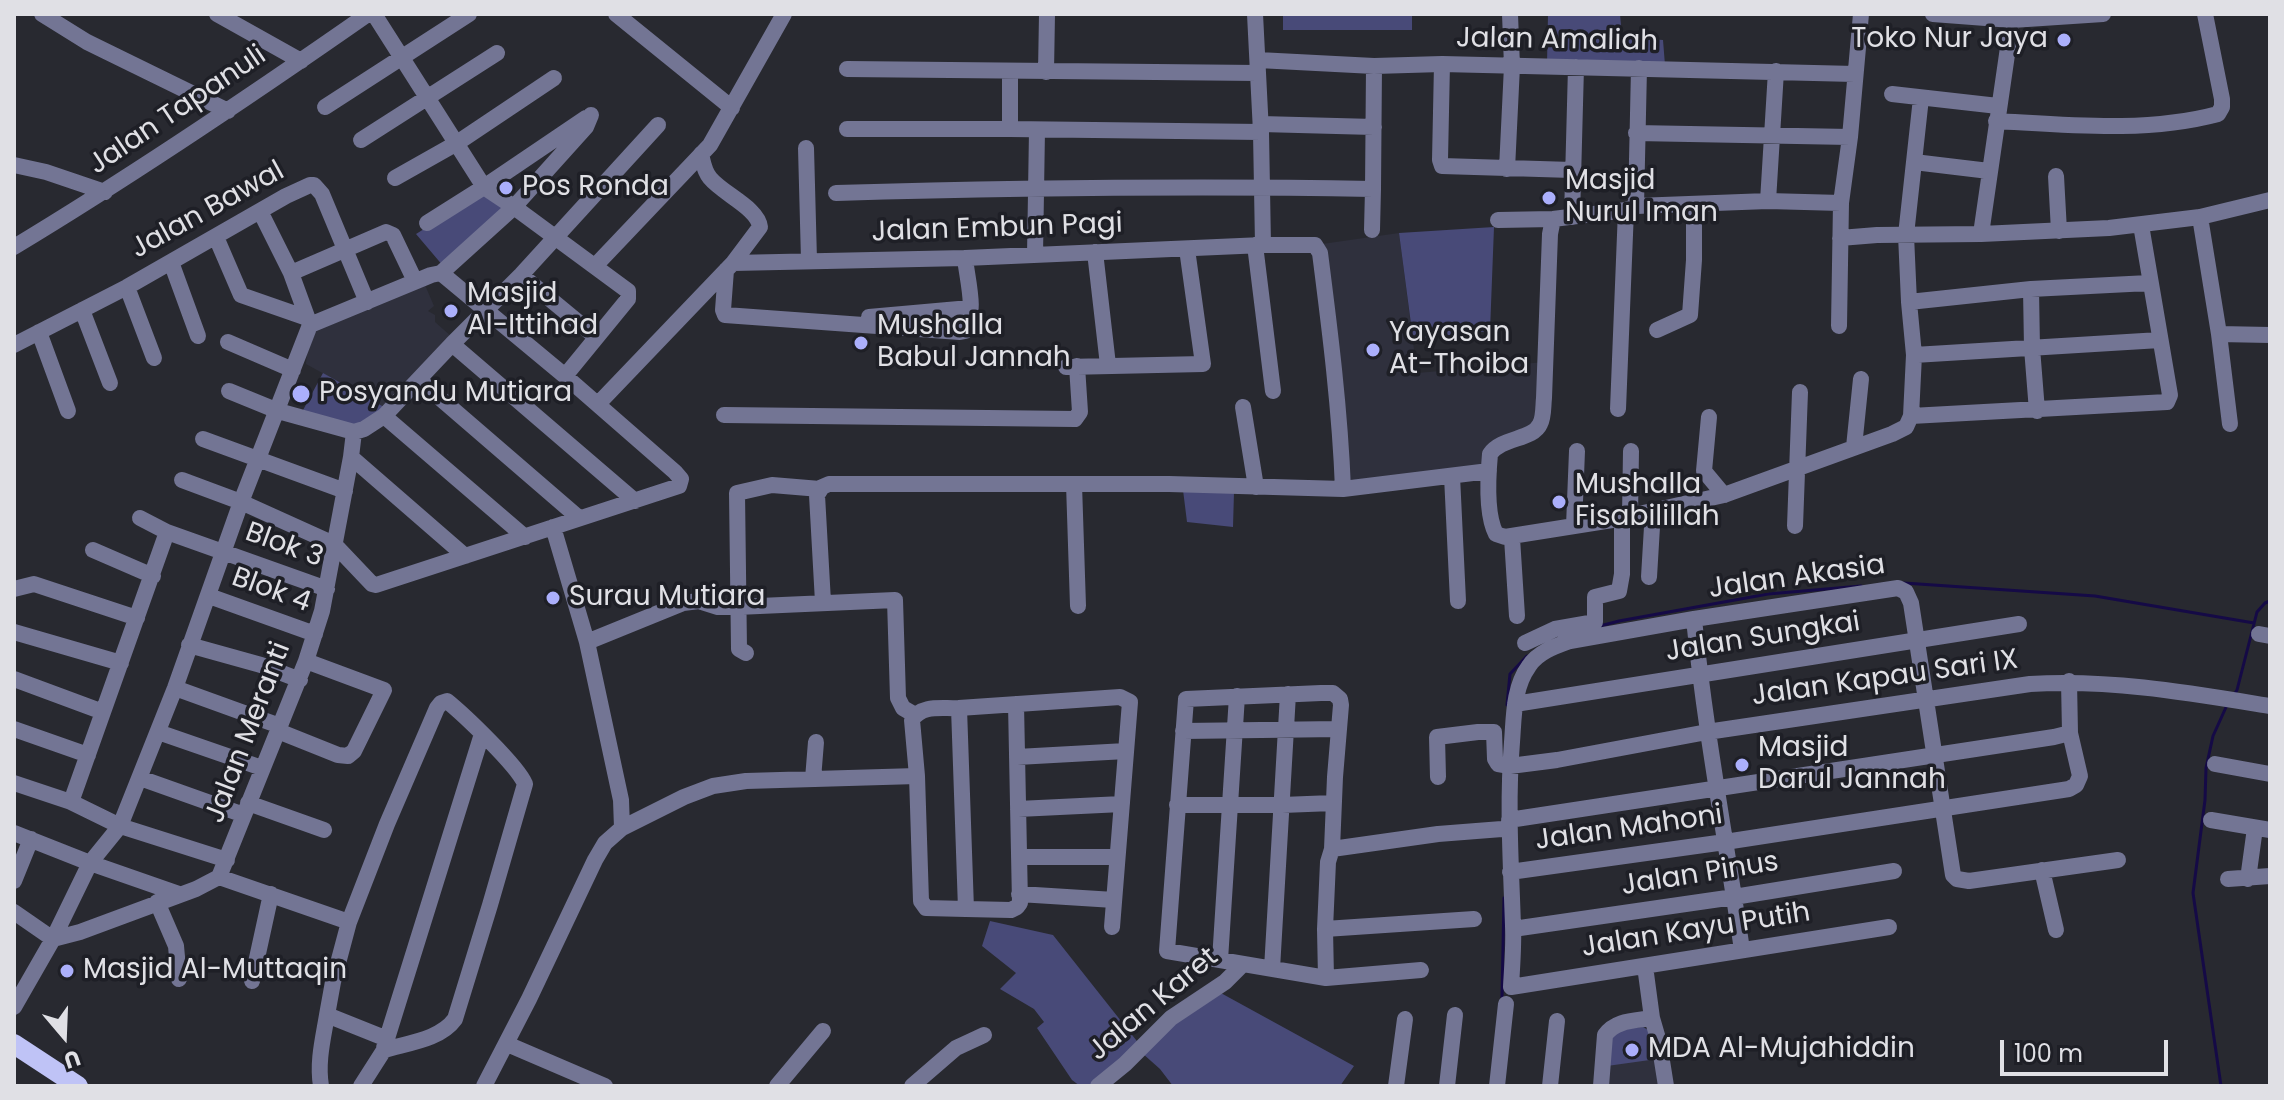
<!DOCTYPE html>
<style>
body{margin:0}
#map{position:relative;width:2284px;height:1100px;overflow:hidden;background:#282930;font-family:Poppins,sans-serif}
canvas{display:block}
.frame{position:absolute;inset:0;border:16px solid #e0e0e5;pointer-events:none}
.north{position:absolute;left:24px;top:996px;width:80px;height:80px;-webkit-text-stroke:6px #1e1f26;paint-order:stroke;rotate:161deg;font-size:22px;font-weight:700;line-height:32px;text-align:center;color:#e0e0e5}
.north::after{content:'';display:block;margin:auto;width:28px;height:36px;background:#e0e0e5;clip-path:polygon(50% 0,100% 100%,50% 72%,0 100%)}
.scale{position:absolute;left:2000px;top:1040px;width:168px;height:36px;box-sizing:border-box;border:4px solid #e0e0e5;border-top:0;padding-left:10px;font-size:24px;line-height:28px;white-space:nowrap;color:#e0e0e5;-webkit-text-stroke:6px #1e1f26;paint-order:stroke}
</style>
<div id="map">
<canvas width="2284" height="1100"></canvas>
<div class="frame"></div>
<div class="north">U</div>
<div class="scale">100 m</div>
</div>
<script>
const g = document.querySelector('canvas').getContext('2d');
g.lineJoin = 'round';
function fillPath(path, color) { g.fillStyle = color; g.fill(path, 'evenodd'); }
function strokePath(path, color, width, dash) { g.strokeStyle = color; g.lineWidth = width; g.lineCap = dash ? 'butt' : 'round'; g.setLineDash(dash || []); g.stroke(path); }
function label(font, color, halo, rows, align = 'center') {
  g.font = font + ' Poppins,sans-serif'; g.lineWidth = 7; g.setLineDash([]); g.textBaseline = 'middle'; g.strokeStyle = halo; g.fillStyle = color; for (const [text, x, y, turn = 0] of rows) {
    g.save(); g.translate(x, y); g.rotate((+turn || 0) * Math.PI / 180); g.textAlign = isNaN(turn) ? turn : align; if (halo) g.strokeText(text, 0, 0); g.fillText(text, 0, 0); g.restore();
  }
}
const built = new Path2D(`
 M1399 233 1417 373 1545 362 1542 419 1501 443 1489 471 1343 489 1315 245Z
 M425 285 434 306 428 311 435 315V322L452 337 384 407 306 364 307 352 319 324Z
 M1650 1031 1661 1086H1605L1609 1041Z`);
const green = new Path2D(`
 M1283 14H1412V30H1283Z
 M1548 14H1620L1622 37 1663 40 1665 65 1547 64Z
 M480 194 505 207 444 267 416 234Z
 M1494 227 1490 331 1413 339 1399 233Z
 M323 373 384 407 366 425 349 424 302 412Z
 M1183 490 1234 492 1233 527 1187 522Z
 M990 921 1053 935 1140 1045 1093 1086H1080L1072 1080 1037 1028 1044 1022 1034 1009 1000 989 1016 973 982 946Z
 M1219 992 1354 1066 1340 1086H1173L1160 1069 1142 1053 1158 1035Z
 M1643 1027 1650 1031 1657 1059 1607 1066 1613 1030Z`);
const stream = new Path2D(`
 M1904 583 2095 596 2254 623
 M1600 626 1619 621 1768 594 1861 586
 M2234 695 2237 690 2257 612 2265 603 2270 601
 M1507 705 1510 674 1527 656
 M1502 998 1504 898
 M2221 1086 2193 893 2205 800 2206 768 2213 736 2227 705`);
const minor = new Path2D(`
 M42 14 87 42 228 111
 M217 14 301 61
 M374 14 484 187 514 207 628 291V299L565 376
 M616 14 732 108
 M1255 14 1261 132 1263 245
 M1933 14 2012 20 2103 14
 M1258 60 1374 66 1442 64 1855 74
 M1442 64 1440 160 1442 166 1572 170
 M847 69 1258 73
 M1046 72 1047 14
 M1892 94 1998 106
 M325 107 469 14
 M1996 121C2069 125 2147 133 2218 114L2222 107V99L2205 14
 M1261 124 1374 127
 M847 129H1010V71
 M1010 129 1261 132
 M1636 133 1850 137
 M361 140 497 53
 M806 148 809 260
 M1914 162 1989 171
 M14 165 46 172 105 192
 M1507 169 1512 66 1510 14
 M2056 176 2059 231
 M395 178 457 143 554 78
 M836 193C1015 188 1194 186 1373 189L1374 66
 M1768 201 1776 71
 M1636 206 1639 68
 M1572 217 1576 67
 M2200 217 2219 334 2270 335
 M1553 219 1550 234 1544 398C1543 406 1544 417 1540 424 1533 440 1502 437 1490 454 1488 476 1486 515 1496 534L1505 537 1612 520 1724 495 1892 434 1906 427 1911 416 1914 355 1909 302 1906 235 1921 98
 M1498 220 1553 219 1626 210 1636 206 1768 201 1841 203
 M427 223 484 187 586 118
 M1372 230 1373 189
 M1981 234 2012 20
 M216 237 241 295 307 318
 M1840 238 1877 235 1981 234 2109 228 2200 217 2270 200
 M1255 245 1273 391
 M14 247C135 174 252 95 368 14
 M1095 252 1108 365
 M1035 255 1037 130
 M171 262 198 336
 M733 263 965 258 1263 245H1315L1320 253C1330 331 1340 410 1343 489L1489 471
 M595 266 710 145 784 14
 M726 270 723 310 725 315 960 332 965 331C977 312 967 279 965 258
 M291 273 386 232 393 235 415 281
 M441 273 514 207 586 127 591 115
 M521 275 596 337
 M127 287 154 358
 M2031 289 2032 348 2037 411
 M1909 302 2031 289 2149 283
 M82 310 110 383
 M869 317 970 308
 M310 325 431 275 441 273
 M1839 326 1841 203 1850 137 1861 14
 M1657 330 1690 315 1694 260V205
 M39 332 68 411
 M2219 334 2230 424
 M228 342 293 370
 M452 344 635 501
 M14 345 127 287 286 196 310 185H314L322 194 367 302
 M1914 355 2160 340
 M1066 367 1203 364 1187 249
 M419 380 579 518
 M229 391 278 411 354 432 364 429 384 416 452 344 521 275 658 125
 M598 404 733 263 760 227C758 208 723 194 710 178 704 171 703 162 701 154
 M1243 407 1256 487
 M1618 409 1626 210
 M724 415 1075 419 1080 412 1077 366
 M384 416 525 537
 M1911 416 2167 402 2170 395 2141 225
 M1709 417 1704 471 1724 495
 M203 439 345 491
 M1854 447 1861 379
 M351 457 465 556
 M1452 476 1458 601
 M182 480 241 502 334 544 372 584 376 585 679 486 681 479 675 472 565 376 441 273
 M1074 484 1078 606
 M1630 516 1631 451
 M140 518 167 532 327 589
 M1574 526 1577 451
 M1795 526 1800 392
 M553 527 587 642 621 800 622 828
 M1512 538 1517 616
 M93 550 153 576
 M1649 577 1653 510
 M14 589 34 584 137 618
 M209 596 315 634
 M823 602 817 495 822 487 829 484H1169L1343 489
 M1694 619C1705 730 1726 840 1742 950
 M14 632 121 663
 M2259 634 2270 636
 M587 642 683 603 699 601 718 607H737L895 600 898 698 903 708 915 715
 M1525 643 1555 629 1595 622V597L1619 591 1622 574V517
 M189 645 261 665 300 680
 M746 653 739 649 737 493 772 485 820 489
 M14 679 103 712
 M175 688 280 726
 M1515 704 2019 624
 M959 708 966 909 926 908 921 901 917 776 912 720C922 704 942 709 959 708Z
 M959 708 1120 697 1130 702 1112 927
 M14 729 88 755
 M278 731 338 755 348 756 354 751 384 690 306 661
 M1183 731 1339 729
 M158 732 262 768
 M1017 757 1126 751
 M2215 764 2270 774
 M1438 777 1437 737 1478 732H1494L1495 759 1498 764 1510 766 1557 760 1707 732 2030 684C2111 679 2190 693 2270 706
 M140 778 244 815
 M813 779 816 742
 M14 783 71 802 120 826 227 860
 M71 802 167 532
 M248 803 324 830
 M1177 805H1282L1333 803
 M1018 809 1122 804
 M1509 820 2054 737 2070 733
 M2211 820 2270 830
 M14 833 90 863 179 894
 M1332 849 1438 834 1502 829
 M1019 857H1117
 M2042 870 2056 930
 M1510 872 1725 842 2069 789 2076 785 2080 776 2070 733 2069 681
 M219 877 349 922
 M2228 879 2270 876
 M2248 879 2255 828
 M14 881 31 839
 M1019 894 1114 900
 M157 902 176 946 179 979
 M966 909 1011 910 1017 907 1020 903 1016 704
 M14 912 53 939
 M1889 927 1511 987C1512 967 1514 946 1513 926 1511 864 1507 804 1512 742 1514 717 1513 688 1529 666 1538 652 1556 646 1570 641L1694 619 1898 588 1906 592 1911 603 1953 875 1957 879 1969 881 2118 860
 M1325 929 1474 919
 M1513 929 1734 897 1894 871
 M53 939 80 932 196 889 219 877 306 661 322 611 351 457 354 432
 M1220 960 1237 696
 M1645 966 1652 1018 1659 1042 1666 1086
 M1272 969 1288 694
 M1326 978 1325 929 1328 862 1332 849 1335 777 1341 705 1340 699 1333 693H1321L1186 699 1167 951 1326 978 1421 970
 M252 981 271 894
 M14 1007 53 939 90 863 120 826 175 688 241 502 310 325 291 273 260 211
 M507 1044 605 1086
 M384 1048 482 734
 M321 1086C317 1062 323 1039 327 1015
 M361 1086 384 1050C407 1043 440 1040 455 1019L490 905 525 784C518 766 463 714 447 701L441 703 437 708 387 824 349 922 333 982 327 1015 387 1039
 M484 1086 529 999 595 860 605 843 622 828 684 797 713 786 746 781 917 776
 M777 1086 823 1031
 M912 1086 956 1048 984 1035
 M1098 1086 1125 1064 1171 1018 1225 982 1243 964
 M1396 1086 1405 1019
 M1447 1086 1455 1015
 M1497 1086 1506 1004
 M1550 1086 1557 1021
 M1601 1086 1605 1035C1616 1020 1634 1021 1652 1018`);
const major = new Path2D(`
 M14 1044 78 1086`);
const markers = [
 [2064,40,8,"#abaffb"],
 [506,188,8,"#abaffb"],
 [1549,198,8,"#abaffb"],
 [451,311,8,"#abaffb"],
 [861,343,8,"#abaffb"],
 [1373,350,8,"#abaffb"],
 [301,394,10,"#abaffb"],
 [1559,502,8,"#abaffb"],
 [553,598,8,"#abaffb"],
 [1742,765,8,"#abaffb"],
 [67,971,8,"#abaffb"],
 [1632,1050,8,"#abaffb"]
];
const poiNames = [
 ["Toko Nur Jaya",2048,40,"right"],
 ["Masjid",1565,182],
 ["Nurul Iman",1565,214],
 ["Pos Ronda",522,188],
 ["Masjid",467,295],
 ["Al-Ittihad",467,327],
 ["Mushalla",877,327],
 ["Babul Jannah",877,359],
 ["Yayasan",1389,334],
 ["At-Thoiba",1389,366],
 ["Posyandu Mutiara",319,394],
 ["Mushalla",1575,486],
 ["Fisabilillah",1575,518],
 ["Surau Mutiara",569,598],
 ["Masjid",1758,749],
 ["Darul Jannah",1758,781],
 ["Masjid Al-Muttaqin",83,971],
 ["MDA Al-Mujahiddin",1648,1050]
];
const streetNames = [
 ["Jalan Amaliah",1557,41,1],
 ["Jalan Tapanuli",178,111,-34],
 ["Jalan Bawal",208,211,-29],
 ["Jalan Embun Pagi",997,229,-2],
 ["Blok 3",284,546,20],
 ["Jalan Akasia",1797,578,-8],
 ["Blok 4",271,591,20],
 ["Jalan Sungkai",1763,638,-9],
 ["Jalan Kapau Sari IX",1885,679,-8],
 ["Jalan Meranti",249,733,-69],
 ["Jalan Mahoni",1629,829,-8],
 ["Jalan Pinus",1700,875,-9],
 ["Jalan Kayu Putih",1696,931,-9],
 ["Jalan Karet",1154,1005,-40]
];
fillPath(built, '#2f303d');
fillPath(green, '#484a78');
strokePath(stream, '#150a46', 3);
strokePath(minor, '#737594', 16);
strokePath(major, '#bfc3f6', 20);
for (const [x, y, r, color] of markers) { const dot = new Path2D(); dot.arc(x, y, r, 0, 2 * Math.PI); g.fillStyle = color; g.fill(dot); strokePath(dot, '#1e1f26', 3); }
label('28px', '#e0e0e5', '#1e1f26', poiNames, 'left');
label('28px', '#e0e0e5', '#1e1f26', streetNames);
</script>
